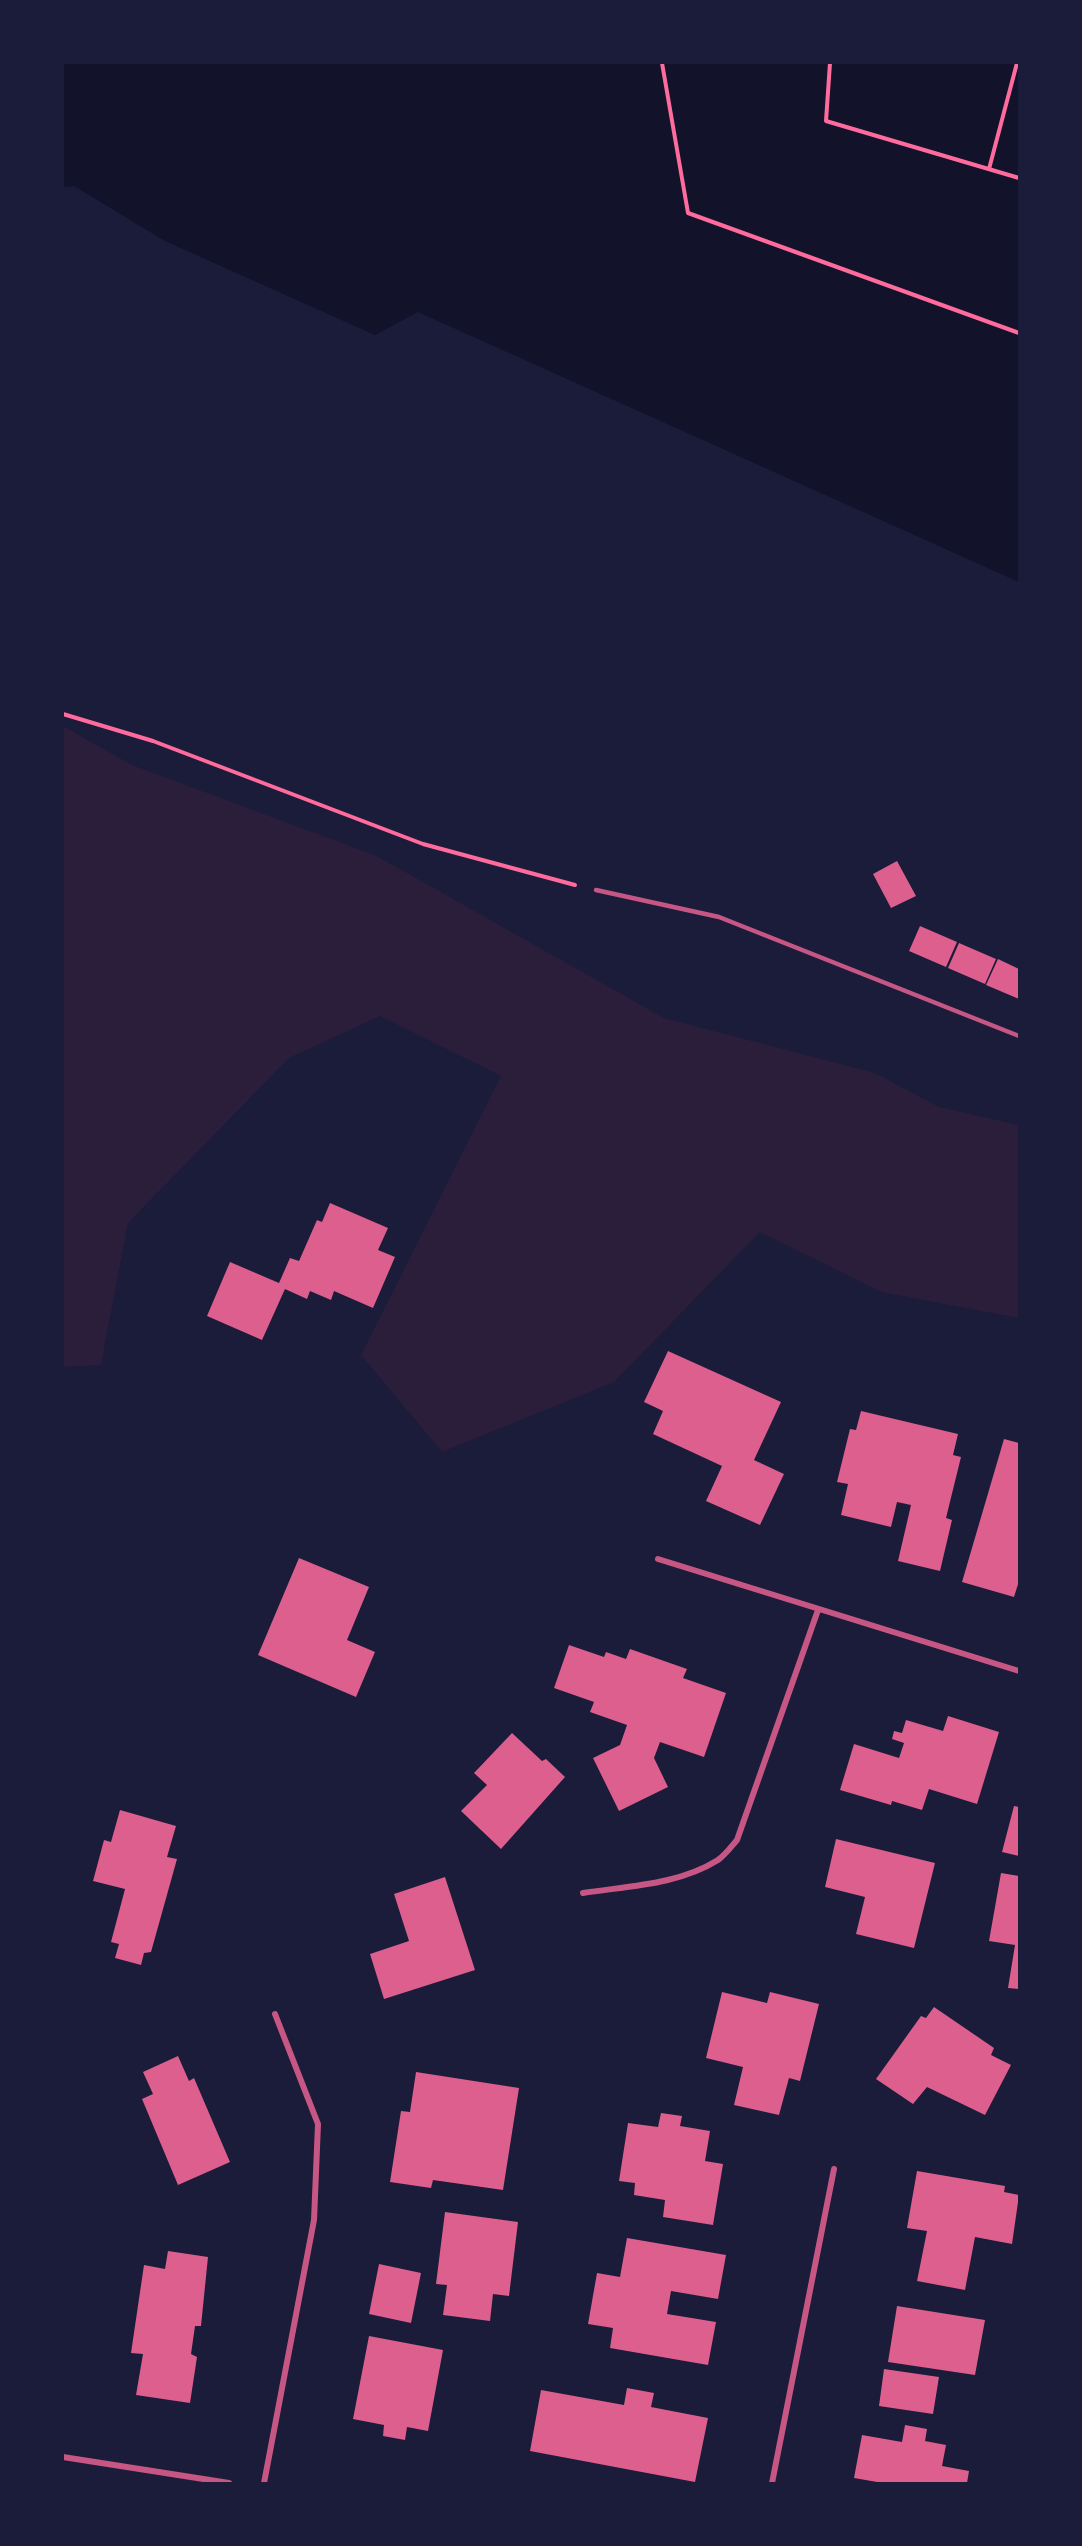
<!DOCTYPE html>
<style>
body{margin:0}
#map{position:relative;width:1082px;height:2546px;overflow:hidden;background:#1b1b3a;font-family:Literata,serif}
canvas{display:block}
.frame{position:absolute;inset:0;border:64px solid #1b1b3a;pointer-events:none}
</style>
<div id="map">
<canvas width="1082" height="2546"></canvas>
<div class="frame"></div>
</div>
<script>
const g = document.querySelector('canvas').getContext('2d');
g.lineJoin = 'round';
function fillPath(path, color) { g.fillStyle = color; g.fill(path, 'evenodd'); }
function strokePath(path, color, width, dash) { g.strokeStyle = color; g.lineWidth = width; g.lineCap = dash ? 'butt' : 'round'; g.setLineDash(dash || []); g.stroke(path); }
const green = new Path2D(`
 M63 726 132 765 377 856 664 1018 875 1073 939 1107 1019 1125V1318L881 1292 760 1232 614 1382 442 1452 361 1355 501 1076 380 1016 289 1058 128 1223 101 1365 63 1367Z`);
const water = new Path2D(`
 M63 63H1019V582L418 312 375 335 165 241 74 186 63 187Z`);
const building = new Path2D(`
 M897 861 916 896 891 908 873 874Z
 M920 926 957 942 946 967 909 951Z
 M959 943 996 959 985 984 948 968Z
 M998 959 1019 969V999L986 985Z
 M330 1203 388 1228 378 1250 395 1257 373 1308 334 1291 331 1300 310 1291 307 1299 285 1289 262 1340 207 1316 230 1262 279 1283 290 1258 299 1261 317 1220 322 1222Z
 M668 1351 781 1402 754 1460 784 1474 760 1525 706 1501 722 1466 653 1434 663 1411 644 1402Z
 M861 1411 958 1434 953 1455 961 1457 946 1518 952 1520 940 1571 898 1561 911 1505 897 1502 891 1527 841 1515 848 1484 837 1482 850 1429 856 1430Z
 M1004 1439 1019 1443V1581L1014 1597 962 1582Z
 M299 1558 369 1587 347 1640 375 1652 356 1697 258 1655Z
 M569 1645 604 1657 606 1652 626 1659 630 1649 687 1669 683 1678 726 1693 704 1757 660 1742 654 1758 668 1787 619 1811 593 1758 620 1745 627 1725 590 1712 594 1702 554 1688Z
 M948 1716 999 1732 977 1804 929 1789 922 1810 892 1801 891 1805 840 1790 854 1744 899 1758 904 1743 892 1739 894 1731 902 1733 906 1720 943 1731Z
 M512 1733 542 1761 546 1759 565 1777 501 1849 461 1811 487 1785 474 1773Z
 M1014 1806 1019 1807V1856L1002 1852Z
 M120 1810 176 1826 167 1857 177 1859 151 1952 144 1953 141 1965 115 1958 119 1944 111 1942 125 1889 93 1881 104 1840 111 1842Z
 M836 1839 935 1863 914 1948 856 1934 865 1897 825 1887Z
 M1001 1873 1019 1876V1989L1008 1988 1015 1945 989 1941Z
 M445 1877 475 1970 384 1999 370 1954 409 1941 394 1894Z
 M722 1992 767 2003 770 1992 819 2004 800 2081 789 2078 779 2115 734 2105 743 2067 706 2058Z
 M934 2007 994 2048 991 2055 1011 2065 985 2115 927 2087 913 2104 876 2079 921 2016 926 2018Z
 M178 2056 189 2081 194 2078 230 2162 178 2185 142 2099 153 2094 143 2072Z
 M416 2072 519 2088 503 2190 433 2180 431 2188 390 2182 401 2111 410 2112Z
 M661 2113 682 2116 680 2126 710 2131 705 2161 723 2164 713 2225 663 2217 665 2200 634 2195 635 2183 619 2181 628 2123 658 2127Z
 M917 2171 1005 2186 1004 2192 1019 2195 1012 2244 975 2237 965 2290 917 2281 927 2231 907 2228Z
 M445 2212 518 2222 509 2296 493 2294 490 2321 443 2315 447 2285 436 2284Z
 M627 2238 726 2255 718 2299 671 2291 667 2314 716 2322 708 2365 610 2348 613 2328 588 2324 597 2273 620 2277Z
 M168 2251 208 2257 201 2326H195L191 2354 197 2357 190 2403 136 2395 143 2354 131 2353 144 2265 165 2269Z
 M379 2264 421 2273 411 2323 369 2314Z
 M897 2306 985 2320 975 2375 888 2362Z
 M369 2336 443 2350 428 2431 407 2427 405 2440 383 2436 384 2425 353 2419Z
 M884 2369 939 2377 933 2414 879 2406Z
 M627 2388 654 2393 651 2407 708 2418 695 2482 530 2451 541 2390 624 2405Z
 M905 2425 927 2429 925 2441 946 2445 942 2466 969 2471 967 2483H883L854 2478 862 2435 902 2442Z`);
const path = new Path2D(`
 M662 63 688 213 1019 333
 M830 63 826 121 1019 178
 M989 169 1017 63
 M63 714 153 741 423 844 575 885`);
const service = new Path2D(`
 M596 890 719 917 1019 1036`);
const minor = new Path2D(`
 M658 1559 1019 1671
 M583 1893C628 1886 678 1885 718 1860 725 1855 731 1847 737 1840L818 1610
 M63 2457 229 2483
 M264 2483 314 2220 318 2124 275 2014
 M772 2483 834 2169`);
fillPath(green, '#2a1e3b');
fillPath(water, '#12122b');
fillPath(building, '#dd5f8e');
strokePath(path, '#ff6b9d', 4);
strokePath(service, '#c65784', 4.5);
strokePath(minor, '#c65784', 6);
</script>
